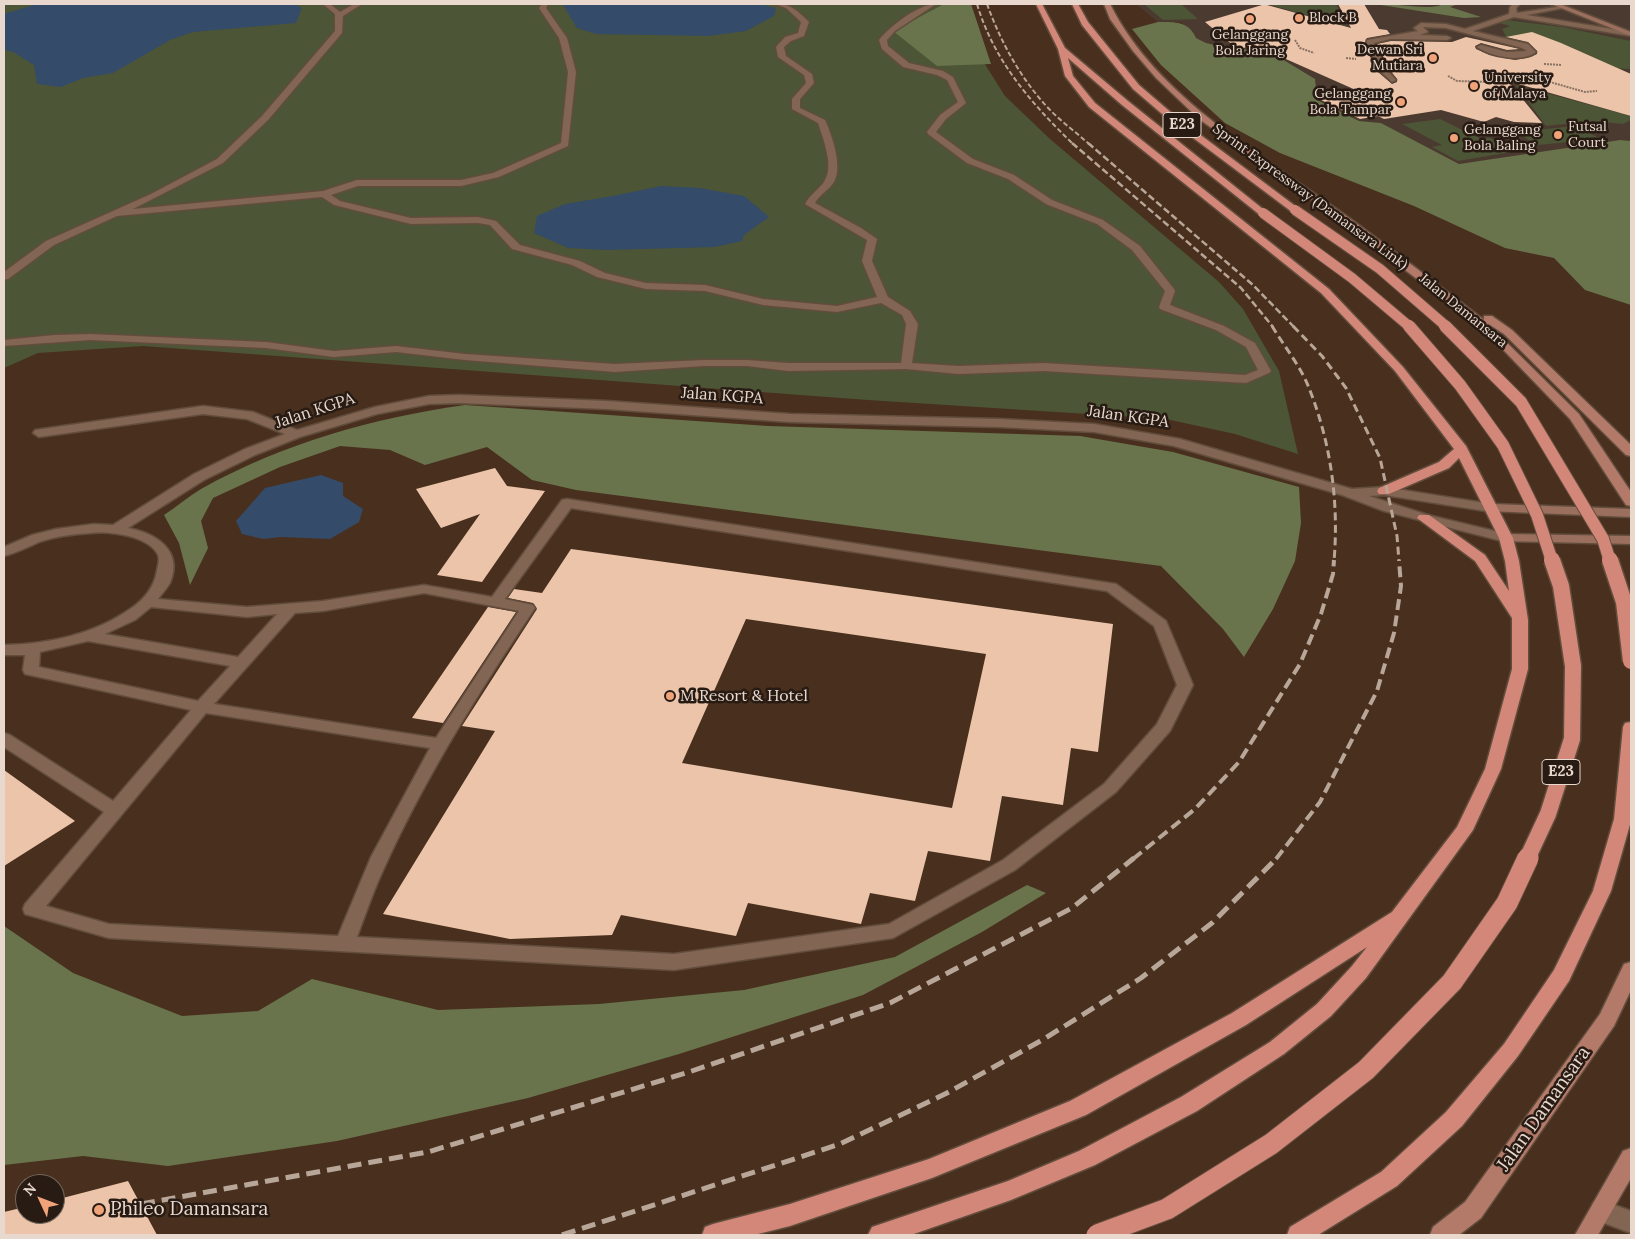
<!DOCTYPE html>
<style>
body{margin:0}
#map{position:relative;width:1635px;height:1239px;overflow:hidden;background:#49301e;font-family:Lora,serif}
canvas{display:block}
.frame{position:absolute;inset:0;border:5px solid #e8d8cd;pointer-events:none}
.north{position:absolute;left:15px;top:1174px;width:50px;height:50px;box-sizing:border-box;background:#271b13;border:1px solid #74675d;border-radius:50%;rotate:313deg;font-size:14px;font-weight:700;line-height:20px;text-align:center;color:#e8d8cd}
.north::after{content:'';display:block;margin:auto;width:18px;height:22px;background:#f0a378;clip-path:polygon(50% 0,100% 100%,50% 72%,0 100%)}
</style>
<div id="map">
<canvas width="1635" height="1239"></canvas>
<div class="frame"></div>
<div class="north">N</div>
</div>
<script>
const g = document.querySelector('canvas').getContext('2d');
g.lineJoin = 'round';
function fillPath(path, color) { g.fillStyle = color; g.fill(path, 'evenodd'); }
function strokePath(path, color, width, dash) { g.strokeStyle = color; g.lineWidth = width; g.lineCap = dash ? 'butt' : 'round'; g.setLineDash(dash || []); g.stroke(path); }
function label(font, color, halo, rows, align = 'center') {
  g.font = font + ' Lora,serif'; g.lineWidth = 5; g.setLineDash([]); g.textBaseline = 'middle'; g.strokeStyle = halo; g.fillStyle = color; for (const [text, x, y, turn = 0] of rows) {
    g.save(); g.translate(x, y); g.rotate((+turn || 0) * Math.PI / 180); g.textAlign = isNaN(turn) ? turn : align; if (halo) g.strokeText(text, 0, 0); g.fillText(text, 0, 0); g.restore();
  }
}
const education = new Path2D(`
 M1136 4H1631V141L1620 140 1459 164 1381 123 1359 121 1317 100 1267 50 1233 49 1206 43 1196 38 1181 22H1158Z`);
const green = new Path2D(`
 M4 4H953L950 9 1005 96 1050 139 1219 282 1243 309 1279 371 1298 454 1235 434 1166 419 868 400 143 346 38 353 4 368Z
 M1144 4H1181L1198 19 1163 20Z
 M1267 4H1336L1346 26Z
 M1506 20 1562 27 1631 41V69L1570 67 1527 62 1525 57 1539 54 1536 48 1502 37 1506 36 1502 29 1510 26 1496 22Z
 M1516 85 1631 116V120L1623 124 1593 121 1546 126Z
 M1440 119 1481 139 1490 138 1517 151 1458 161 1432 147 1442 145 1402 124Z
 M1576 126 1601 139 1538 145 1515 132Z`);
const forest = new Path2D(`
 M944 4H971L991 64 937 66 893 31Z
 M1385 4C1398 4 1429 10 1441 5L1438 4H1458L1450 7 1481 17 1464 18 1381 5Z
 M1158 22C1174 22 1189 21 1196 38L1206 43 1233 49 1267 50 1315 79 1317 100 1359 121 1381 123 1459 164 1620 140 1631 141V305L1585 290 1554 258 1505 248 1414 206 1280 153 1225 123 1161 65 1132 29Z
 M465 405 768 426 1080 436 1173 452 1299 487 1301 523 1295 561 1273 609 1244 657 1223 629 1161 566 576 490 532 480 487 447 425 465 390 450 340 446 280 467 213 498 201 521 208 548 190 585 179 543 164 515C176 507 188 497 201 489 284 443 372 418 465 405Z
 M1027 885 1046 893 982 932 863 995 679 1054 528 1098 337 1141 168 1166 83 1156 4 1165V926L73 973 182 1016 258 1011 312 979 438 1010 599 1004 744 990 895 957Z`);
const water = new Path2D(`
 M37 4H295L302 8 296 23 193 32 170 40 113 73 83 78 61 87 37 84 34 65 13 52 4 50V14Z
 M565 4H759L776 8 774 16 746 31 708 36 596 34 577 28 563 5Z
 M661 186 700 188 744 196 769 217 744 235 742 241 715 247 607 250 568 248 534 233 537 216 565 204 613 196Z
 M321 475 343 483V496L363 509 359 522 330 539 281 537 263 539 242 534 236 521 265 488Z`);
const building = new Path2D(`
 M1338 4H1364L1379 29 1387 30 1390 34 1367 38 1364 45 1378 72 1392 84 1397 82V79L1389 69 1377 44 1391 41 1452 42 1466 37 1520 49 1507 50 1481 43 1475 46 1476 49 1490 55 1515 60 1531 57 1537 54V51L1528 42 1506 37 1532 32 1561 43 1631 74V116L1508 81 1542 123 1514 122 1496 117 1484 122 1441 110 1384 119 1378 116 1360 119 1317 98 1358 91 1252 44 1244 48 1234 46 1205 22 1262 5H1267L1351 28Z
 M495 468 507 486 545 491 482 582 437 575 480 514 441 528 416 489Z
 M571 549 1113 624 1098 752 1071 748 1063 805 1002 796 990 861 928 851 915 901 870 893 861 924 748 903 736 936 621 915 612 935 510 939 383 914 495 731 462 726 537 609 533 603 508 598 514 589 542 593ZM746 619 986 654 952 808 682 763Z
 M488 607 516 612 443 723 412 718Z
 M4 770 75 821 4 866Z
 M128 1181 157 1235H4V1212L25 1207V1214H55V1200Z`);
const path = new Path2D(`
 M1295 40 1300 48 1314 53
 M1346 58 1356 59
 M1544 64 1562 65
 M1448 76 1457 81 1490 82
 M1529 76 1585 92 1597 91`);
const lane = new Path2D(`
 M323 4H330L340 12 354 4H362L343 16 342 33 268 120 223 163 133 209 323 191 357 180H461L493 173 561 143 568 72 559 38 539 8 542 4H548L546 8 567 38 576 72 568 146 499 177 461 186H358L331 195 340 201 411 218 478 217 496 221 520 245 580 261 605 273 646 283 705 285 763 299 837 306 877 297 862 261 867 240 805 204C811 193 821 188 825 180 834 165 823 139 818 123L792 109V99L806 83 804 75 778 57 776 47 785 37 798 33 801 22 786 8 775 4C790 3 798 11 809 22L804 36 791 41 784 47 786 56 812 74 814 83 800 99V108L825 120C832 135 843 167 834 182 829 190 820 194 815 203L861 228 877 239 872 261 888 297 910 311 918 324 912 363 958 366 1044 363 1245 375 1258 370 1246 347 1216 330 1160 309 1159 307 1165 291 1132 250 1097 224 1046 204 1008 179 967 163 928 134 927 132 940 115 958 102 947 80 937 75 903 67 882 49 879 40C890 26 919 4 936 4L895 31 887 40 888 46 909 63 943 71 953 77 966 103 946 119 936 132 973 159 1014 175 1052 200 1103 220 1140 246 1174 289 1175 291 1170 305 1224 326 1255 343 1271 371 1269 373 1246 383 1044 371 958 374 906 369 788 371 747 366H704L615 372 465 360 396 352 334 357 266 348 90 340 4 346V340L54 335 90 334 266 342 334 351 396 346 465 354 615 364 704 360H747L788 363H901L906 324 902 315 881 303 837 312 763 305 705 291 646 289 597 277 572 265 512 249 490 225 478 223 411 224 334 205 322 197 117 216 54 245 8 279 4 280V272L46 241 151 194 217 159 262 116 335 31V14Z
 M1513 4H1520L1516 8 1517 13 1563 6V8L1527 15 1631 32V36L1514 17 1473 31 1528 44 1536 52C1522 63 1491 57 1477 47L1481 45 1507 52 1527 51 1522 48 1446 28 1423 27 1428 32 1420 35 1447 36 1451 38 1447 40 1391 39 1374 43 1387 70 1396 80 1392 82 1380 71 1366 45 1367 40 1418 31 1414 28 1421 23 1446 24 1465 29 1509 14 1510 7Z
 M459 395 607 401 790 414 999 419 1094 424 1180 439 1352 489 1384 487 1497 505 1499 508 1497 511 1492 512 1384 495 1369 496 1428 515 1511 535 1513 538 1506 542 1384 511 1342 495 1174 446 1094 432 999 427 790 422 607 409 459 403 429 404 377 414 300 437 255 455 204 480 128 528C155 533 184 550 170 583 167 588 162 594 158 599L247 607 323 601 424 585 492 597 562 500 567 499 1116 584 1166 621 1193 685 1170 731 1116 792 1015 870 893 938 674 970 109 938 25 914 23 909 25 904 104 812 4 747V733L10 735 113 801 191 710 25 674 23 670 25 655H4V645C45 644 88 636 124 613 141 603 154 590 157 570 158 565 160 560 158 555 149 536 110 531 92 533 74 534 56 536 39 542 28 547 16 553 4 556V547L32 535 56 529 94 524 113 525 194 474 245 449 285 434 247 419 203 414 39 437 33 433 35 430 203 406 253 412 297 430 375 407 429 396ZM571 508 1107 591 1154 626 1177 685 1157 724 1104 784 1003 860 889 924 674 954 357 937C366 913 374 889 385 866 426 776 480 690 535 608L533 605 505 599ZM424 593 519 611 436 738 214 704 295 613 323 611ZM151 607 247 617 277 614 238 657 105 634 135 620ZM88 641 230 666 198 701 39 667 40 652ZM206 713 430 748 371 857 338 936 109 924 46 906Z
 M1601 1200 1631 1211V1233L1593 1219 1590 1211 1593 1203Z`);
const secondary = new Path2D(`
 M1551 4H1560L1631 32V36Z
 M1492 504 1631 509V517L1487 511 1485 508 1487 505Z
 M1506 534 1631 536V544L1501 541 1499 538 1501 535Z`);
const primary = new Path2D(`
 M1104 4H1110C1156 97 1263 156 1345 215 1392 249 1438 285 1484 320V316H1492L1512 330 1631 445V456L1626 455 1504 334 1487 323 1579 414 1631 492V506L1626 505 1570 419 1486 332 1340 220 1199 119 1156 78 1133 51 1110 19Z
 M1631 962V990L1614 1026 1481 1218 1459 1235H1430L1433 1227 1465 1202 1600 1014 1624 964Z
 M1631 1148V1178L1598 1235H1575L1623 1151Z`);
const highway = new Path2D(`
 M1036 4H1042L1065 48 1128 101 1268 213 1266 215H1260L1122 105 1068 58 1073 76 1095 103 1329 289 1403 367 1466 446 1513 538 1519 561 1528 620V669L1501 769 1473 830 1366 978 1331 1016 1284 1054 1197 1111 1095 1165 1011 1200 911 1235H868L872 1227 1008 1181 1079 1151 1181 1097 1270 1042 1317 1004 1352 966 1367 947 1246 1025 1086 1115 932 1178 790 1226 754 1235H702L705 1227 713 1224 790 1204 929 1159 1070 1101 1232 1013 1392 912 1457 827 1485 769 1512 669V618L1475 561 1417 518 1419 515H1429L1485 555 1509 591 1505 561 1499 538 1459 458 1449 468 1389 494H1379L1377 491 1379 488 1439 462 1454 449 1395 371 1321 293 1089 107 1065 76 1058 49Z
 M1072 4H1078L1088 22 1139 85 1174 115 1298 208V212H1292L1168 119 1133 89 1082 25Z
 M1631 722V821L1611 891 1569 981 1518 1056 1462 1126 1397 1186 1318 1235H1287L1290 1227 1381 1172 1446 1112 1504 1044 1554 970 1593 891 1614 819 1623 727 1625 723Z`);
const railFar4 = new Path2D(`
 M977 4C994 61 1031 103 1073 144
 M987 4C1001 43 1022 81 1051 111 1063 123 1077 133 1089 144`);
const railFar3 = new Path2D(`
 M1072 143 1241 288 1273 327
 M1088 143 1253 285 1294 327`);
const railFar2 = new Path2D(`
 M1272 326C1284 346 1301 367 1309 388 1331 443 1339 503 1334 561
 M1293 326 1322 356 1346 388 1380 458 1397 536 1399 561`);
const railFar1 = new Path2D(`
 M1133 859 1195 809 1239 762 1300 664 1321 614 1333 574 1334 560
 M1276 859 1320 802 1377 691 1394 633 1401 586 1399 560`);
const rail = new Path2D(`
 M141 1204 428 1152 689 1072 890 1003 1072 908 1134 858
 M562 1235 840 1144 947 1093 1044 1039 1141 978 1212 923 1277 858`);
const highwayBridgeFar3 = new Path2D(`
 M1295 210 1380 269 1447 327
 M1263 213 1352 278 1410 327`);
const highwayBridgeFar2 = new Path2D(`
 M1409 326 1460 385 1503 445 1537 515 1552 561
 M1445 326 1521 402 1603 539 1610 561`);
const highwayBridgeFar1 = new Path2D(`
 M1610 560 1624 602 1631 661
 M1527 859 1548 814 1572 739 1573 666 1561 586 1552 560`);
const highwayBridge = new Path2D(`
 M1097 1235 1167 1209 1271 1144 1366 1070 1452 982 1507 903 1528 858`);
const markers = [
 [1299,18,5,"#f0a378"],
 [1250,19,5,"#f0a378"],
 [1433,58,5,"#f0a378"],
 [1474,86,5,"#f0a378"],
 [1401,102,5,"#f0a378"],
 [1558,135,5,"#f0a378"],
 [1454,138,5,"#f0a378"],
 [670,696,5,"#f0a378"],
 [99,1210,6,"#f0a378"]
];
const farPoinames = [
 ["Block B",1309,18],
 ["Gelanggang",1250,35,"center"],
 ["Bola Jaring",1250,51,"center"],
 ["Dewan Sri",1423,50,"right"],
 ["Mutiara",1423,66,"right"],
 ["University",1484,78],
 ["of Malaya",1484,94],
 ["Gelanggang",1391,94,"right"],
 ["Bola Tampar",1391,110,"right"],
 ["Futsal",1568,127],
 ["Court",1568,143],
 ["Gelanggang",1464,130],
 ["Bola Baling",1464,146]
];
const farStreetnames = [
 ["Sprint Expressway (Damansara Link)",1310,197,36],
 ["Jalan Damansara",1463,311,39]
];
const shields = [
 [1182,125,38],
 [1561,772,38]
];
const shieldNames = [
 ["E23",1182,125],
 ["E23",1561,772]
];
const streetNames = [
 ["Jalan KGPA",722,396,4],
 ["Jalan KGPA",315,411,-18],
 ["Jalan KGPA",1128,417,8]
];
const poiNames = [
 ["M Resort & Hotel",680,696]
];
const nearStreetnames = [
 ["Jalan Damansara",1544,1109,-55]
];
const nearPoinames = [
 ["Phileo Damansara",110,1210]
];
fillPath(education, '#4b3a30');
fillPath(green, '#4c5535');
fillPath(forest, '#69744d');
fillPath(water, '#344b69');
fillPath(building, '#ecc4aa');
strokePath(lane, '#624d3d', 3);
strokePath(secondary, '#624d3d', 3);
strokePath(primary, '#624d3d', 3);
strokePath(highway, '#624d3d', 3);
strokePath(path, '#887263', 2, [2, 1]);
fillPath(lane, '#826552');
fillPath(secondary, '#9a6f5e');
fillPath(primary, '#b37969');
fillPath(highway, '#d38779');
strokePath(railFar4, '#b8a699', 2, [5, 2.5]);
strokePath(railFar3, '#b8a699', 2.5, [7, 3]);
strokePath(railFar2, '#b8a699', 3, [8, 4.5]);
strokePath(railFar1, '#b8a699', 4, [11, 5.5]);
strokePath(rail, '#b8a699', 5, [14, 7]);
strokePath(highwayBridgeFar3, '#624d3d', 12, []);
strokePath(highwayBridgeFar2, '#624d3d', 14, []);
strokePath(highwayBridgeFar1, '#624d3d', 19, []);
strokePath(highwayBridge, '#624d3d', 23, []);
strokePath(highwayBridgeFar3, '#d38779', 10);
strokePath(highwayBridgeFar2, '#d38779', 12);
strokePath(highwayBridgeFar1, '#d38779', 16);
strokePath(highwayBridge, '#d38779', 21);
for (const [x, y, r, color] of markers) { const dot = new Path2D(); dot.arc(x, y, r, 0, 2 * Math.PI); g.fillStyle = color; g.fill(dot); strokePath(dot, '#271b13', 2); }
label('14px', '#e8d8cd', '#271b13', farPoinames, 'left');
label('14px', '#e8d8cd', '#271b13', farStreetnames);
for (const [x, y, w] of shields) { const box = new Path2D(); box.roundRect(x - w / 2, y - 12.5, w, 25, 4); g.fillStyle = '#271b13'; g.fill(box); strokePath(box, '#e8d8cd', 1); }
label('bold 15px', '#e8d8cd', null, shieldNames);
label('16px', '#e8d8cd', '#271b13', streetNames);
label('16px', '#e8d8cd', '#271b13', poiNames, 'left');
label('19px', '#e8d8cd', '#271b13', nearStreetnames);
label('19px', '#e8d8cd', '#271b13', nearPoinames, 'left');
</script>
